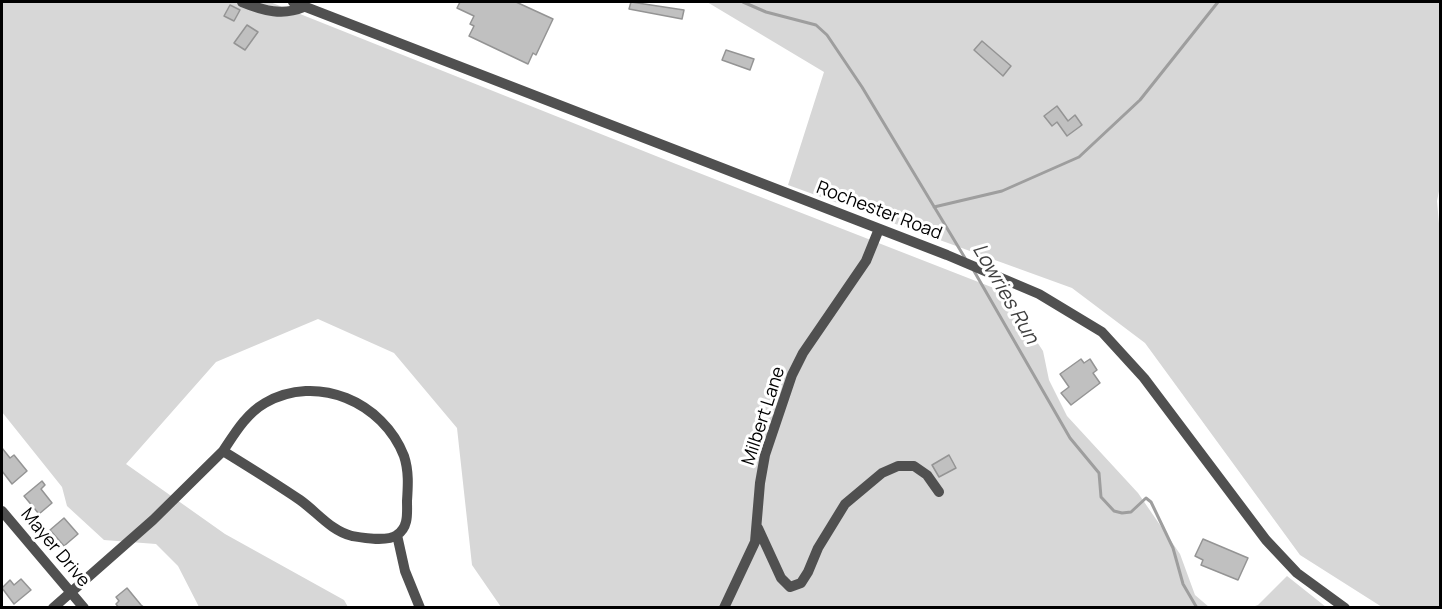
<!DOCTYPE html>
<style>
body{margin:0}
#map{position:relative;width:1442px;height:609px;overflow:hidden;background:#fff;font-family:Manrope,sans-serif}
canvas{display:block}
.frame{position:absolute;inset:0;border:3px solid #000;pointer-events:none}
</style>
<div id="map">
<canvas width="1442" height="609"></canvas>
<div class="frame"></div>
</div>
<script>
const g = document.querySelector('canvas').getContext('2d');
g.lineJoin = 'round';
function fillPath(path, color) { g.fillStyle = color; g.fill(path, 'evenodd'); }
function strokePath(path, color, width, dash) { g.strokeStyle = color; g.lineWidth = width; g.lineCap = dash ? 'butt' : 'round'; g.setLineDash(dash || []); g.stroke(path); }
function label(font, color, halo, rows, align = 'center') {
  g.font = font + ' Manrope,sans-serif'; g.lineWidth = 6; g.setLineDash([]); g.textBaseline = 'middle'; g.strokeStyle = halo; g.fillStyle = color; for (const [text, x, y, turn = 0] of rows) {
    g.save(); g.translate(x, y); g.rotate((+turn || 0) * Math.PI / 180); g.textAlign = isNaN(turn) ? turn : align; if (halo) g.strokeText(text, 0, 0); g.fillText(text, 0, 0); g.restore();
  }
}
const green = new Path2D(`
 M2 2H270L676 164 1004 292 1043 351 1049 380 1067 416 1138 493 1180 554 1195 595 1209 607H501L472 565 457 428 394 353 318 319 216 362 126 464 225 534 344 600 348 607H199L178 566 156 544 104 540 67 506 62 487 2 412Z
 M707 2H1440V186L1437 201 1440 235V607H1382L1300 555 1145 343 1072 288 788 185 824 72Z
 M1287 576 1326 607H1252L1258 605Z`);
const stream = new Path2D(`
 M743 2 766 12 816 25 827 35 862 87 965 258
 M934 207 1002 191 1079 157 1140 100 1218 2
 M974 271 1070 438 1099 473 1101 497 1114 511 1122 513 1131 512 1146 498 1151 502 1173 548 1183 584 1197 608`);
const building = new Path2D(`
 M460 2H516L553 19 536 55 533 53 528 64 469 36 474 26 470 24 474 16 457 8Z
 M631 2 684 10 682 19 629 9Z
 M230 5 240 10 234 21 224 16Z
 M247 25 258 32 245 50 234 43Z
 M982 41 1011 66 1003 76 974 50Z
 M726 50 754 59 750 70 722 60Z
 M1057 106 1068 121 1075 115 1082 125 1067 136 1057 122 1052 126 1044 116Z
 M1081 359 1084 363 1090 359 1097 370 1093 373 1100 383 1071 405 1061 393 1069 387 1060 374Z
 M2 448 10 458 14 455 27 471 12 484 2 471Z
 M949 455 956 468 939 477 932 465Z
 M42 481 45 485 41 489 52 503 39 514 24 496Z
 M64 518 78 534 64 546 50 530Z
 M1203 539 1248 558 1238 580 1201 565 1203 560 1195 556Z
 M21 579 31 590 14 604 2 588 10 580 14 585Z
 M127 588 141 605 145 608H119L116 604 119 601 116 597Z`);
const minor = new Path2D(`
 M242 2C264 11 283 16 304 7
 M293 2 947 255 1039 294 1102 332 1144 378 1266 540 1297 573 1345 608
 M2 511 84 608
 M758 528 781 578 790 587 801 583 808 572 818 548 845 504 882 473 898 466H914L927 475 939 492
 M397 535 405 571 420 608
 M53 608 153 520 223 451C249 467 275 483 300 500 317 512 331 531 352 536 364 538 387 542 397 535 409 527 407 513 407 501 408 486 409 471 404 456 383 402 317 373 265 403 246 414 235 433 223 451
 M724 608 755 542 760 483 765 455 792 375 803 353 866 261 879 229`);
const streetNames = [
 ["Rochester Road",879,211,21],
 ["Milbert Lane",764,416,-72],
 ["Mayer Drive",55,548,50]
];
const waterNames = [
 ["Lowries Run",1005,294,60]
];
fillPath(green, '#d7d7d7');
strokePath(stream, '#9e9e9e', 3);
fillPath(building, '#c0c0c0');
strokePath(building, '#949494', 1.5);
strokePath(minor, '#505050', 10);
label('18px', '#000', '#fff', streetNames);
label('italic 20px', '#3f3f3f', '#fff', waterNames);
</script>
